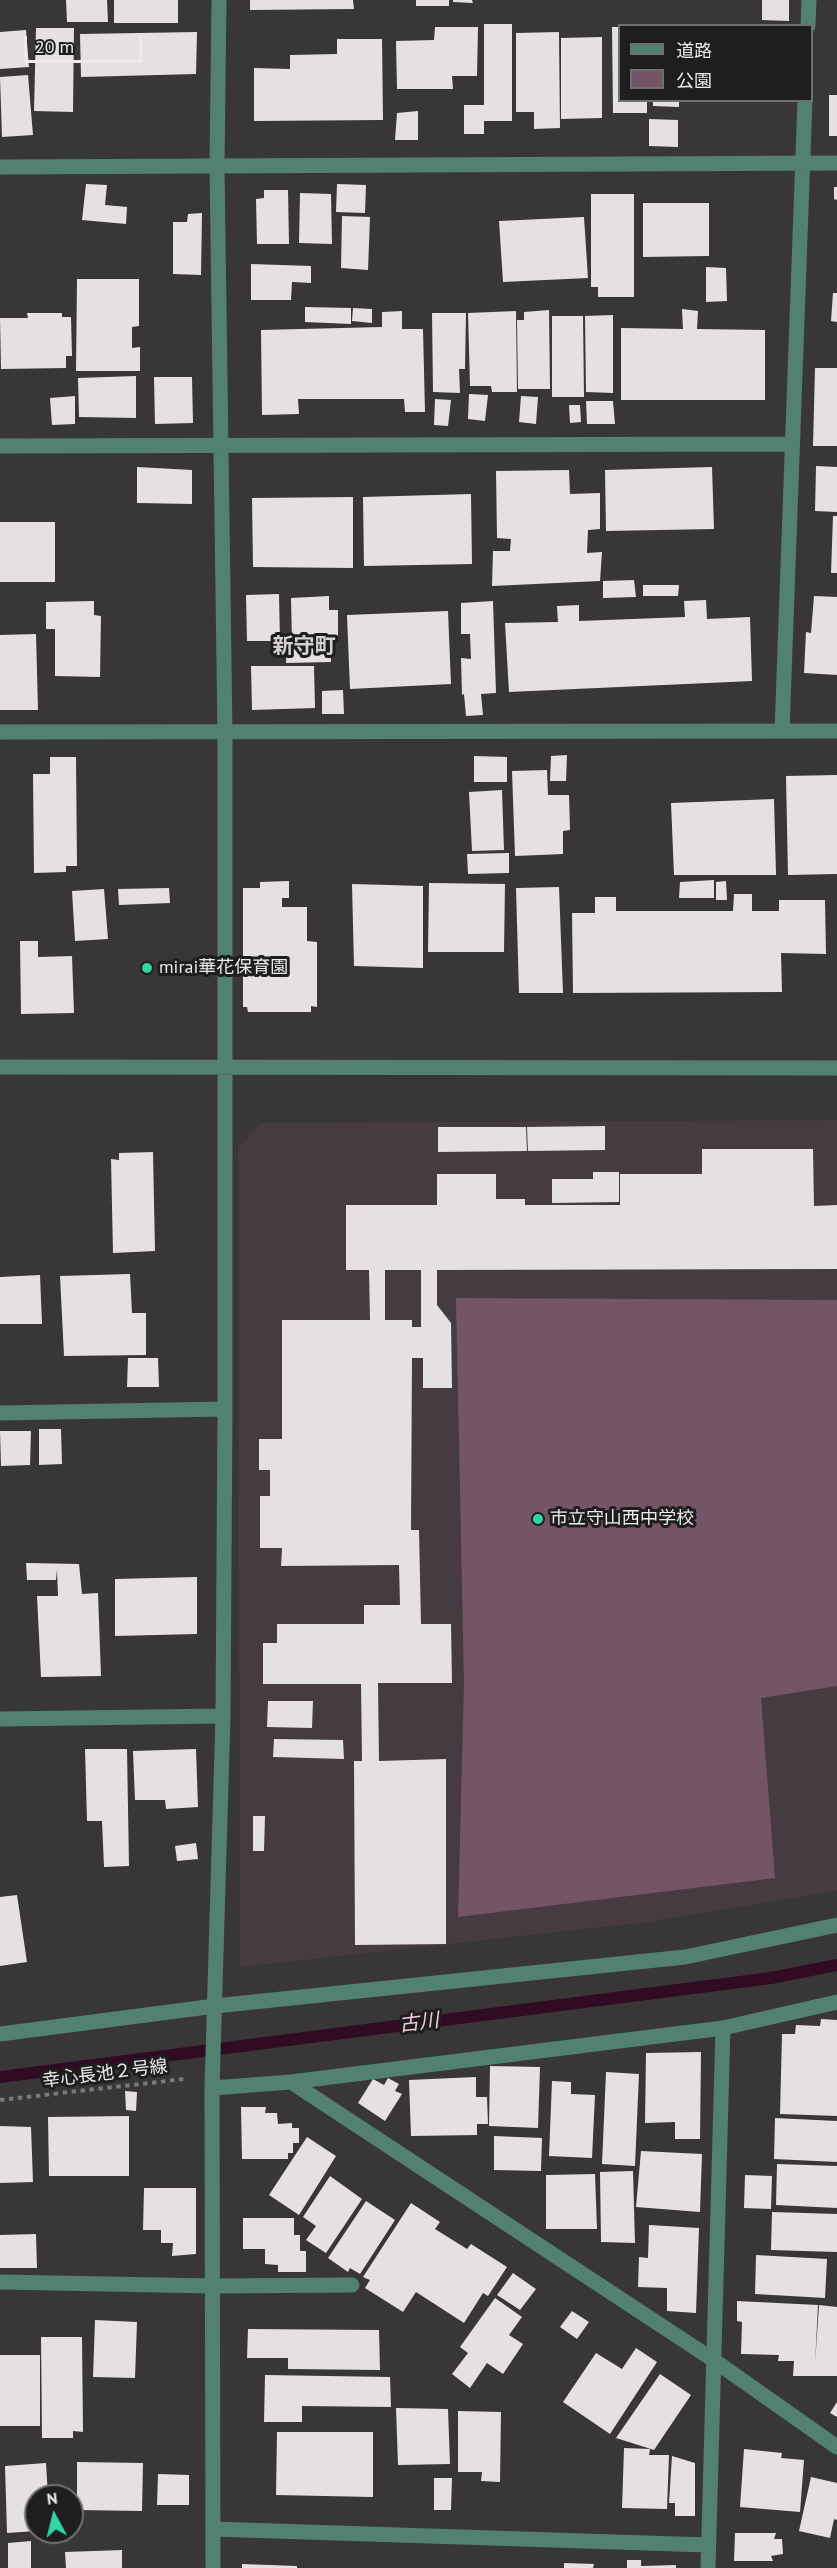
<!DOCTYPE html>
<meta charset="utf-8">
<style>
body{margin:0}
#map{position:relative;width:837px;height:2568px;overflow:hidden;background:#393637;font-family:"PT Sans","Noto Sans JP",sans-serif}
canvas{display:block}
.legend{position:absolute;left:618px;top:24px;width:195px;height:78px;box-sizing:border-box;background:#1f1e1f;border:2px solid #717071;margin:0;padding:8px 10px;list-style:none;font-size:18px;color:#eceaeb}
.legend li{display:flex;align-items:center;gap:12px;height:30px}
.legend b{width:30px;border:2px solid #717071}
.north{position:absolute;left:24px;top:2484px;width:60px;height:60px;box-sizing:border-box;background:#1f1e1f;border:2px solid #717071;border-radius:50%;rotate:353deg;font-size:16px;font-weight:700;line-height:24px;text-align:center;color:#eceaeb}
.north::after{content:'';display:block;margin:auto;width:21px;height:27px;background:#35d4a7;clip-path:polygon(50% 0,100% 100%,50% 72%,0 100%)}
.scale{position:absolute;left:24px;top:36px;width:118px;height:27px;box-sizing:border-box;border:3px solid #eceaeb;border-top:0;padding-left:8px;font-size:18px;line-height:21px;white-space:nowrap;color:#eceaeb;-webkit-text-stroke:4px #1f1e1f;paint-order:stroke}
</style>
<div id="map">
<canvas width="837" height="2568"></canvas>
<ul class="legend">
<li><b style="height:8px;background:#538170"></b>道路</li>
<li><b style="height:16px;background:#745565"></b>公園</li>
</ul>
<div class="north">N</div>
<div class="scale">20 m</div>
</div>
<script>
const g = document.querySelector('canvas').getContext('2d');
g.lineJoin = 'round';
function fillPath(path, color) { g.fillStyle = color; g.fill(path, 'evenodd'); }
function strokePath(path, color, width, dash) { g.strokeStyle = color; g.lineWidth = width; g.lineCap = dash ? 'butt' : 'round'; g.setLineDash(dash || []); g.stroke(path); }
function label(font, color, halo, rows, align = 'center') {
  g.font = font + ' "PT Sans","Noto Sans JP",sans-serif'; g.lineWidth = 6; g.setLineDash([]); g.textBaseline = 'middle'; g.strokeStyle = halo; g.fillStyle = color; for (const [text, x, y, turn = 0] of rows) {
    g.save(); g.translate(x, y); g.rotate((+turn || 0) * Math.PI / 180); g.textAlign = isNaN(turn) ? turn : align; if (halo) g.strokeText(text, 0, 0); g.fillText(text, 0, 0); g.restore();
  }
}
const built = new Path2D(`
 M837 1120V1891L648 1922 240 1967 238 1147 261 1123Z`);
const green = new Path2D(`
 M456 1298 837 1300V1686L761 1698 775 1878 458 1917 464 1683Z`);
const stream = new Path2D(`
 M0 2077 771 1978 837 1965`);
const building = new Path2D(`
 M66 0H107L108 22H67Z
 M114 0H178V23H114Z
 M250 0H353L354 9 250 10Z
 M416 0H449V6H416Z
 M453 0H472L473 3 453 2Z
 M762 0H789V21L762 20Z
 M484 24H512V121H484V134H464V105H484Z
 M435 27H478L477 76H452L453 89H397L396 41 434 40Z
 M612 27H620V100H647V113H613Z
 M36 28H74L73 112 34 111Z
 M26 30 29 67 0 69V32Z
 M197 32 196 74 81 77 80 34Z
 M559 32 560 128 534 129V112H516V33Z
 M602 37V118L561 119V38Z
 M337 39H382L383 120 254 121V68L290 69V55L337 54Z
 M28 75 33 135 2 137 0 77Z
 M829 95H837V136H829Z
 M653 100H679V107L653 106Z
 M418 111V140H395L397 113Z
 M649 119 678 120V147L649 146Z
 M86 184 107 185 105 205 127 207 126 224 82 220Z
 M337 184 366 185 365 213 336 212Z
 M834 187H837V200L834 199Z
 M264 190H288L289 244H257L256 199 264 198Z
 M300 193 331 194 332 244 299 243Z
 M591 194H634V297H598V287H591Z
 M643 203H709V256L643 257Z
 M202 213 201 275 173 274V222H187L188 214Z
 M342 216 370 217 368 270 341 268Z
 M584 217 588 278 503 282 499 221Z
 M251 264 311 266V283L292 282 291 300H251Z
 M706 267 726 268 727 301 706 302Z
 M77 279H139V326L132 327V348L140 347V371H76Z
 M833 293H837V322L831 321Z
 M305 307 351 308V324L305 322Z
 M353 308 372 309V323L352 321Z
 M682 309 698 311 697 329 765 330V400H621V328L683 329Z
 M549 310 550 389H518L517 320H524V312Z
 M402 311V329H423L425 412H405L404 399H298L299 414 262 415 261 330 382 327V312Z
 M516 311 517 392H492L491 386H470L468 313Z
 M27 313H62V317H71L72 356H66V368L1 369 0 318H28Z
 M432 313H466L465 369H459L460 393 433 392Z
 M613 315V393L586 392 585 316Z
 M552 316H583L584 397H552Z
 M815 368H837V446H813Z
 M136 376V418L79 417 78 378Z
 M154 377H192L193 423 155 424Z
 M469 394 488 395 485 421 468 419Z
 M75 396V424L52 425 50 398Z
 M521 396 538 397 536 424 519 422Z
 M435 399 451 400 448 426 434 425Z
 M586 401H613L615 424H587Z
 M569 405H580L581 422 570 423Z
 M816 466 837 467V512L815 511Z
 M137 467 192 470V504L137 503Z
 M712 467 714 529 606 531 605 470Z
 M569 470 570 494 600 493V529L588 530 587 553 602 552 600 581 492 586 493 551H510L511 539 497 538 496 471Z
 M471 494 472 564 364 566 363 497Z
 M353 497V568L253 567 252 498Z
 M833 516H837V573H831Z
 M0 522H55V582H0Z
 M634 580 636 597 603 598V581Z
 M643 585H679L678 596H643Z
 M279 594 280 641H247L246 595Z
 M329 596V610H338V640H330L331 662 286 663 287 645 292 643 291 598Z
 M814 596 837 597V675L804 673 806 632 811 633Z
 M706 600 707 619 750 617 752 681 509 692 505 623 558 622 557 606 579 605V621L685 617 684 601Z
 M94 601V615L101 616 100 677 55 676V629H46V602Z
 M493 601 496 693 481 694 483 715 466 716 464 694 462 695 461 658 471 659 470 634H461V603Z
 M448 611 451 684 350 689 347 615Z
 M36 634 38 710H0V635Z
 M251 666H314L315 708 252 710Z
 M343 690 344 714H322V691Z
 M567 755 566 781H550L551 756Z
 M474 756 507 757V782H474Z
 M50 757H76L77 866H66V872L34 873 33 774H50Z
 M547 770 548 795H569L570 830 563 831V854L515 856 512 771Z
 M837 775V874L788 875 786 776Z
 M502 790 504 850 472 851 469 792Z
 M774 799 776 875H674L671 803Z
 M509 853V873L468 874 467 854Z
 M714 880V898H679L680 882Z
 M289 881V898H282V907H307V941L317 942V1007L311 1006V1012H248L247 1007H243V888H260V882Z
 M726 881 727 900H716V882Z
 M429 883 505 884 504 952H428Z
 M352 884 423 886V968L354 966Z
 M559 887 563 993H519L516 888Z
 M169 888 170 903 119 905 118 889Z
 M104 889 108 939 75 941 72 891Z
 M734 894H752V911H779V900H825L826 954 781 953 782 992 573 993 572 913H595V897H616V911H733Z
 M20 941H38V957L72 956 74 1013 21 1014Z
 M605 1126V1150L528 1151 527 1127Z
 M438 1127H526L527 1151 438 1152Z
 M702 1149H813L814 1206 837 1205V1269L437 1270V1305L451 1323 452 1388H423V1358H412L411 1530H419L421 1624H451L452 1683H378L379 1761 446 1759V1944L355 1945 354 1761H362L361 1684H263V1643H277V1624H364V1605H400L399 1565 281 1566 282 1548H260V1496H270V1470H259V1439H282V1320H370L369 1270H346V1205H437V1174H496V1199H525V1205H620V1174H702ZM385 1270H421V1327H412V1320H385Z
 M153 1152 155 1251 113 1253 111 1159 119 1160V1153Z
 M593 1172H619V1202L552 1203V1179H593Z
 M130 1274 132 1313H146V1355L64 1356 60 1276Z
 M40 1275 42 1324H0V1277Z
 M128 1358H158L159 1387H127Z
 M39 1429H61L62 1464 39 1465Z
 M0 1431H31L30 1465 1 1466Z
 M26 1563 79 1564 82 1594 98 1593 101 1676 41 1677 37 1596H58L57 1570 56 1580H27Z
 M197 1577V1634L115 1636V1579Z
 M268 1701H313L312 1728 267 1727Z
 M274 1739 343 1740 344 1759 273 1757Z
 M85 1749H127L129 1866 104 1867 102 1821H87Z
 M196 1749 198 1807 166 1809 165 1800H135L133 1751Z
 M253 1816H265L264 1851H253Z
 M196 1843 198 1859 177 1861 175 1846Z
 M17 1895 27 1962 0 1966V1897Z
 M821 2019 837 2020V2116L780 2114 782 2034H795L796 2025 820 2026Z
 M701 2052 700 2139H675V2122L645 2123 646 2053Z
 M490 2066 540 2067 538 2128 489 2126Z
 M606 2072 639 2074 635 2166 602 2164Z
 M476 2077V2097H487L488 2124H477V2135L411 2136 409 2080Z
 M388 2078 399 2084 395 2091 402 2094 385 2121 358 2103 373 2079 384 2085Z
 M552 2081 571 2082V2094L595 2095 592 2158 549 2156Z
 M125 2091 137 2092 136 2111 126 2110Z
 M241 2107H266L265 2113H277L278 2124 292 2123V2128H299V2143H293V2153H288V2159H242Z
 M129 2116V2176H49L48 2117Z
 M775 2118 837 2121V2162L774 2159Z
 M0 2126 31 2127 33 2182 0 2183Z
 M494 2136 542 2138 541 2171 494 2170Z
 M307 2137 336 2156 299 2215 269 2195Z
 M641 2151 702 2154 700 2212 636 2207Z
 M777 2164 837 2166V2208L776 2205Z
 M633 2171 635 2243 601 2242 600 2172Z
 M595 2174 597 2229H546V2175Z
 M745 2175 772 2176 771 2209 744 2208Z
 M330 2176 362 2199 326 2253 306 2240 316 2226 303 2217Z
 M144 2188H196V2254L172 2256 173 2243H161V2230H143Z
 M366 2201 395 2220 360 2274 350 2268 348 2272 328 2258Z
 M411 2203 440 2222 435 2229 467 2249 471 2244 507 2267 488 2296 483 2293 464 2323 416 2292 403 2312 365 2288 370 2280 363 2277Z
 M772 2212 837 2214V2252L771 2250Z
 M243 2218H294V2235H300V2251H306V2272H278V2265L265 2264V2249H243Z
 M649 2225 699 2228 696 2313 667 2311V2288L638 2287 639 2257 648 2258Z
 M36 2234 37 2268H0V2235Z
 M756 2255 827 2259 825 2298 755 2294Z
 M513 2273 536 2289 520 2310 497 2295Z
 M495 2298 522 2317 509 2335 523 2344 503 2374 487 2363 470 2388 452 2374 468 2353 460 2347Z
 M737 2301 818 2305 815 2364 819 2305 837 2307V2376H793L794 2361H778L779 2355 741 2354 742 2322 737 2321Z
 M572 2311 589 2322 577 2339 560 2327Z
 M95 2320 137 2322 135 2378 93 2377Z
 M248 2329 379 2330 380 2370 288 2369V2358H247Z
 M41 2337H82L83 2432 73 2431V2438H42Z
 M636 2348 657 2362 610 2434 563 2402 596 2353 622 2369Z
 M0 2355H40V2426H0Z
 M660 2374 691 2395 654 2450 616 2438Z
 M265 2375 390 2377 391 2407 302 2406V2422H264Z
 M837 2402V2417L830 2413Z
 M396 2408 448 2409 450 2464 398 2465Z
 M458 2411 501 2412 500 2482 481 2481 482 2472H458Z
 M277 2432H373V2497L276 2495Z
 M624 2448 650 2449 649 2455H669L667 2509 622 2508Z
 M744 2449 782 2453 781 2458 804 2460 800 2512 740 2507Z
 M672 2456 695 2463V2516H675V2503H669Z
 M77 2462 143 2463 142 2511 77 2510Z
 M46 2463 48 2496H36V2531L7 2533 5 2466Z
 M158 2474 189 2475V2505H157Z
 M811 2477 837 2483V2520L834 2519 830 2538 799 2531Z
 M434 2478H452L451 2510H434Z
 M735 2533H776L774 2539H782L783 2554 771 2556 773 2561H734Z
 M31 2541V2568H8V2543Z
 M122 2550V2568H66L65 2552Z
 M627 2560H641V2566L676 2565V2568H627Z
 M564 2563 594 2564 593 2568H564Z
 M242 2564 297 2566V2568H242Z`);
const path = new Path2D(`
 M0 2100 184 2079`);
const minor = new Path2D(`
 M808 26 809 0
 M0 167 837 163
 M0 446 792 444
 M782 731 805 100
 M0 732 837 731
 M0 1067 837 1068
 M0 1413 225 1409
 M0 1719 223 1716
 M0 2034 215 2006 685 1957 837 1925
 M291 2082 712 2359 837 2447
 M212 2088 291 2082 723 2028 837 2002
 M0 2282 213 2286 352 2285
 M213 2529 708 2545
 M213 2568 212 2088 223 1716 225 1409V734L217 166 219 0
 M708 2568 723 2028`);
const markers = [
 [147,968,6,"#35d4a7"],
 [538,1519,6,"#35d4a7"]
];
const poiNames = [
 ["mirai華花保育園",159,968],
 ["市立守山西中学校",550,1519]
];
const streetNames = [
 ["幸心長池２号線",105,2074,-7]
];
const waterNames = [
 ["古川",419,2023,-7]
];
const quarterNames = [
 ["新守町",304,647]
];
fillPath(built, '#453b40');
fillPath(green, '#745565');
strokePath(stream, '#300b21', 12);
fillPath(building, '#e5e1e3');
strokePath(path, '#7a7879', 4, [4.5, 4.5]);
strokePath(minor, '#538170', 15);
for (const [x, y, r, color] of markers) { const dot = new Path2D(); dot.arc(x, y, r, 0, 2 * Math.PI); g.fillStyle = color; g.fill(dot); strokePath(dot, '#1f1e1f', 2); }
label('18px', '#eceaeb', '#1f1e1f', poiNames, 'left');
label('18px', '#eceaeb', '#1f1e1f', streetNames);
label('italic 20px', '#f6cae0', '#1f1e1f', waterNames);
label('bold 21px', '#d5d1d3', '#1f1e1f', quarterNames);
</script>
